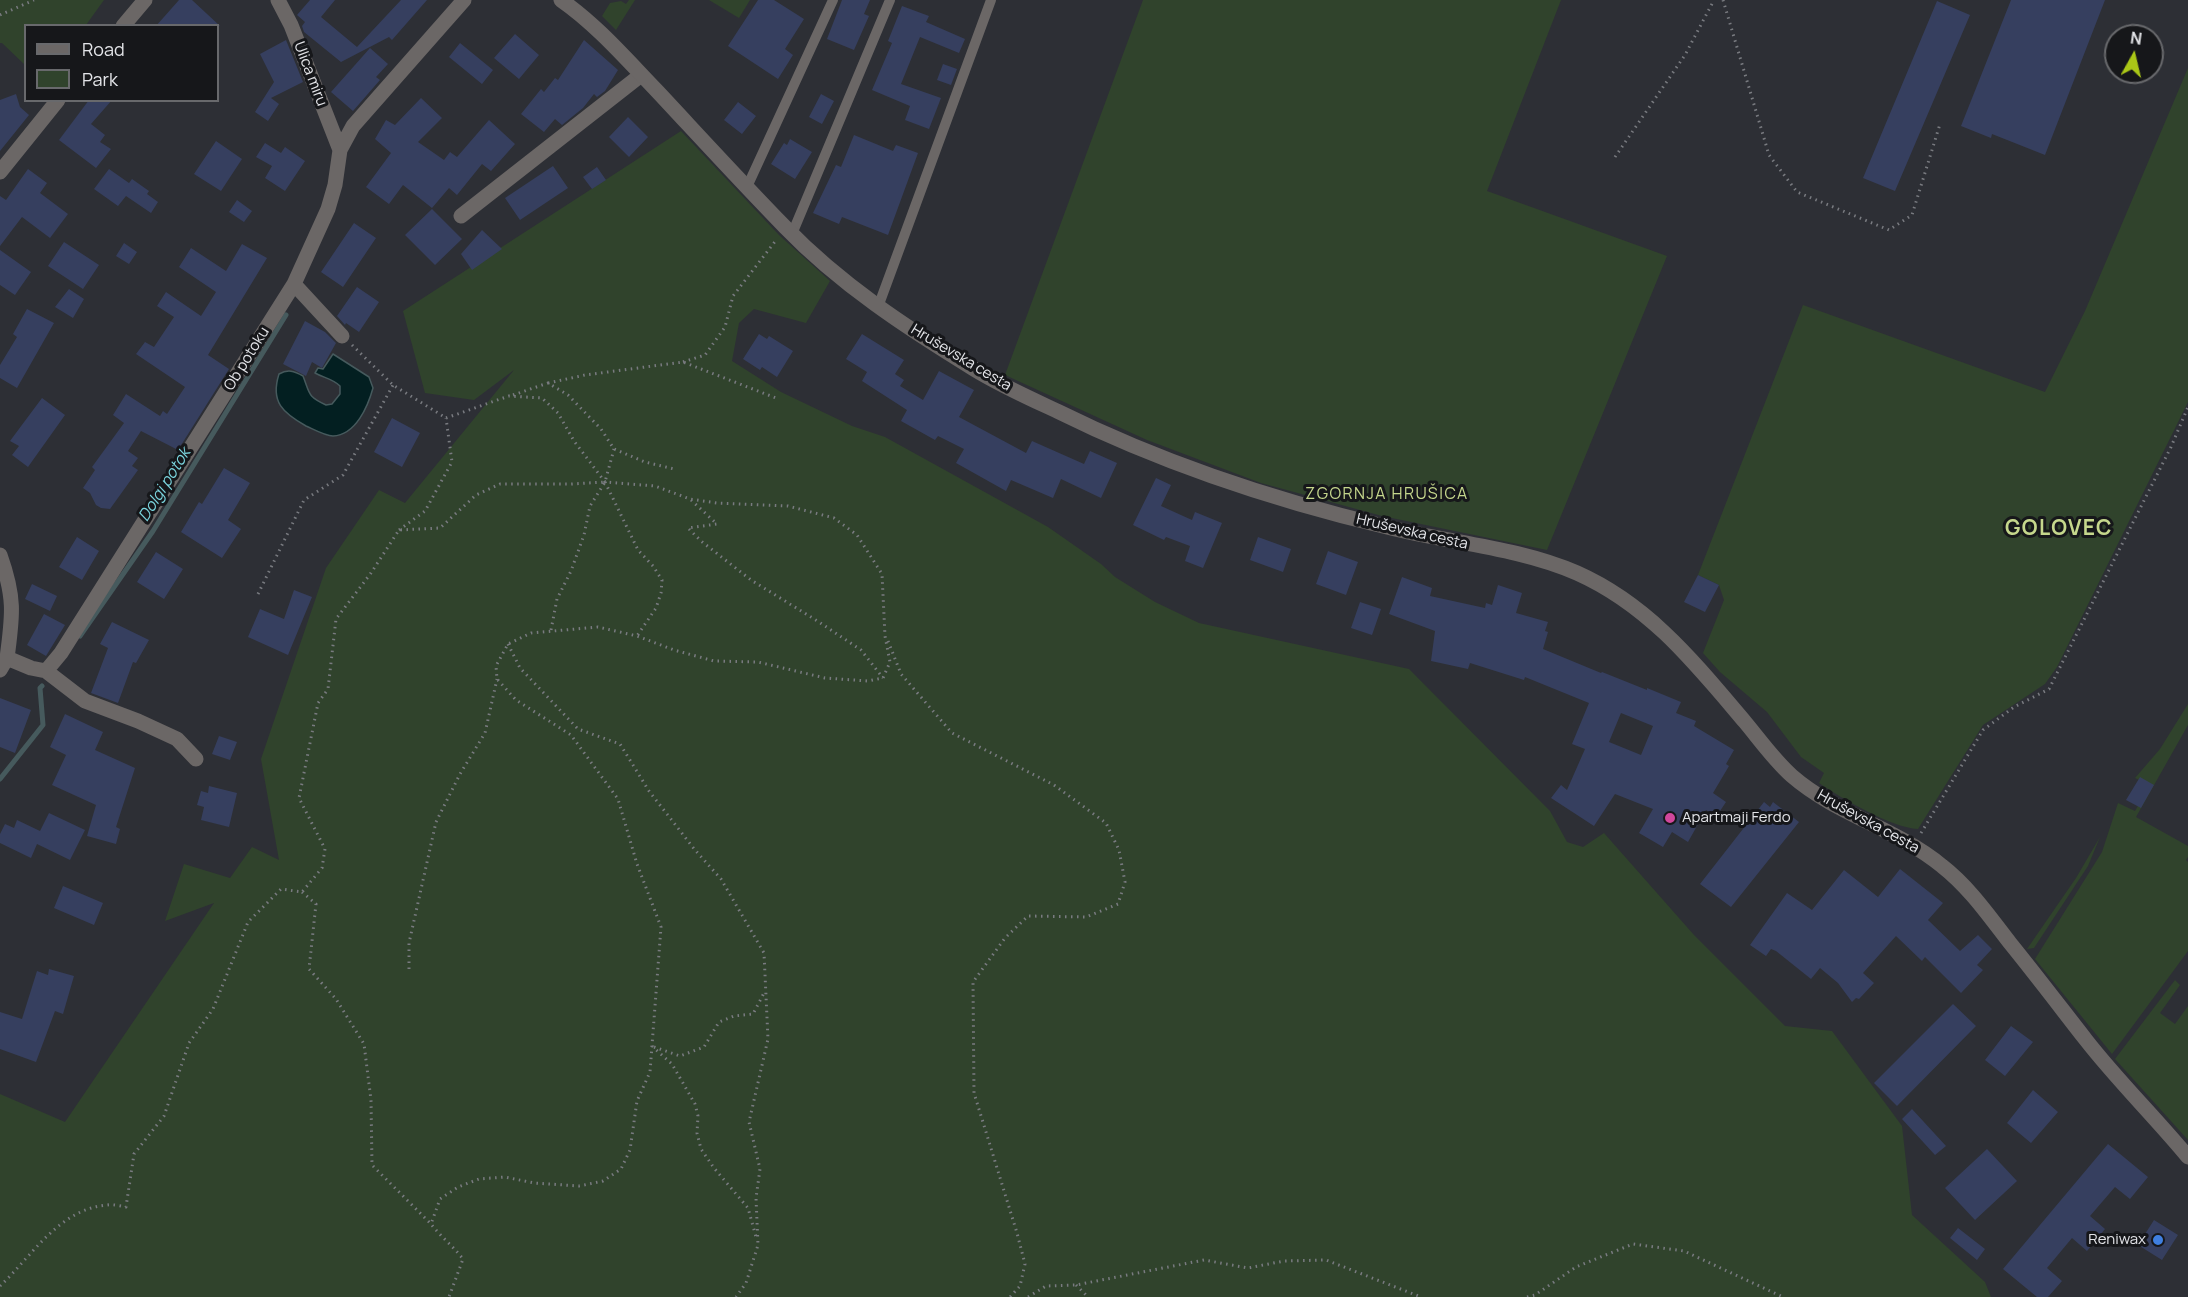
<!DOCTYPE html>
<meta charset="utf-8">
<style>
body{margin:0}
#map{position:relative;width:2188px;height:1297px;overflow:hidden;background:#2d2f35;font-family:Manrope,sans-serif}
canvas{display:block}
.legend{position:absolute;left:24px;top:24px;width:195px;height:78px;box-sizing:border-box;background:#16171a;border:2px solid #68696c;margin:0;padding:8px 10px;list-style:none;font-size:18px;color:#e3e4e8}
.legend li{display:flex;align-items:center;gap:12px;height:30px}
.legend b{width:30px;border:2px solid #68696c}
.north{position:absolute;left:2104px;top:24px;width:60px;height:60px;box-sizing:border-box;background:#16171a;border:2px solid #68696c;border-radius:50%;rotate:8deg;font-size:16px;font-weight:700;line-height:24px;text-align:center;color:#e3e4e8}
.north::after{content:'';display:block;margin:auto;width:21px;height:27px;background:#aac717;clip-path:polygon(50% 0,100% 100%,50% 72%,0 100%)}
</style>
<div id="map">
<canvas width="2188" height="1297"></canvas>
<ul class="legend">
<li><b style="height:8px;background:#6b6766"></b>Road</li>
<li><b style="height:16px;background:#30432c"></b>Park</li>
</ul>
<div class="north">N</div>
</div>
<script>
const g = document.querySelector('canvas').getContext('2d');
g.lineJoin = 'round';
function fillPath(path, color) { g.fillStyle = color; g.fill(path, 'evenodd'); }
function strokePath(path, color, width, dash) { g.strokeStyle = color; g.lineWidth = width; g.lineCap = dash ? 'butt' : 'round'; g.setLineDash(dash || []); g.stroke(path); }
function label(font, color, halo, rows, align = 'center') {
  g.font = font + ' Manrope,sans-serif'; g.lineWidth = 6; g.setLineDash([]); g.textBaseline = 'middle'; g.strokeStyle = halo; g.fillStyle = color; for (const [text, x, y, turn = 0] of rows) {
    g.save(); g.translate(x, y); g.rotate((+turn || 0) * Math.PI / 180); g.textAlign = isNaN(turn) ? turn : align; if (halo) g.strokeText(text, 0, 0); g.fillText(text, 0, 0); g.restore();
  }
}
const green = new Path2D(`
 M0 0H104L86 25 26 26 25 65 2 43H0Z
 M629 0H635L616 30 602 16 610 3 621 1 626 4Z
 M709 0H750L739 18Z
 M1143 0H1561L1487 191 1667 256 1547 550 1382 516 1261 483 1147 440 1005 375Z
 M2188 68V402L2057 667 2045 684 1983 725 1918 829C1892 828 1841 798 1819 783L1824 773 1801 757 1767 712 1720 672 1703 653 1724 600 1719 585 1698 575 1803 305 2045 392 2085 311Z
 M681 131 779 235 830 281 806 323 754 309 739 323 732 361 781 392 852 426 885 437 1048 527 1101 564 1115 577 1155 602 1199 623 1409 669 1550 811 1567 842 1583 847 1604 833 1694 935 1785 1026 1832 1031 1902 1126 1912 1215 1985 1282 1991 1297H0V1094L65 1122 214 903 165 921 184 864 230 878 252 847 279 860 261 759 326 568 379 490 405 503 514 370 474 400 425 393 403 311Z
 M2188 704V725L2136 817 2188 846V857L2186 860 2188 862V951L2112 1054 2035 959 2102 852 2118 803 2135 811 2150 785 2135 778 2160 749Z
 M2100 837 2088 866 2034 948 2027 949 2076 878Z
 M2175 980 2180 985 2160 1013 2175 1024 2188 1006V1140L2115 1059Z`);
const water = new Path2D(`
 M333 354 369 377 373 388C368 406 356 435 333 436 325 436 313 429 306 426 283 413 270 402 279 374 288 369 294 371 303 376 310 394 307 396 326 405L332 404 340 394V386C333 379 324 378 315 373L318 368 323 369Z`);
const stream = new Path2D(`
 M80 636 153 531 286 315
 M0 779 43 725 40 688 42 686`);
const building = new Path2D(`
 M179 0H192L220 26H156Z
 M310 0H335L321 17 357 47 401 0H427L392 40 389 37 341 62 304 32 302 26 305 22 297 15Z
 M758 0H774L804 19 785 49 793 55 778 79 728 46Z
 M842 0H870L864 14 869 16 854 50 827 39Z
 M2011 0H2105L2045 155 1992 134 1991 138 1961 126Z
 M1937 1 1970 15 1895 191 1863 178Z
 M902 6 929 16 926 22 965 39 959 53 920 37 901 84 941 98 929 129 905 120 910 106 872 90 892 43 888 41Z
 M515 34 539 55 519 79 494 58Z
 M286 40 303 82 271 98 279 104 268 121 255 112 274 82 260 54Z
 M584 40 618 70 605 91 597 97 594 94 583 108 562 125 555 119 544 132 521 114 541 89 544 92 555 78 558 80Z
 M460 43 493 70 482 84 449 57Z
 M370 48 388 64 376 77 380 80 353 111 331 92Z
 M943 64 957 69 951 85 937 80Z
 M16 94 20 107 29 115 0 151V100Z
 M821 94 834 101 822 124 809 117Z
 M421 98 442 118 418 142 444 160 450 152 457 157 489 120 515 144 491 171 482 164 457 195 449 188 432 208 403 185 389 204 366 187 391 153 375 139 386 120 395 125Z
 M89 100H112L91 124 105 135 100 142 111 149 96 168 59 140Z
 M738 102 756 116 742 134 724 120Z
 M628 117 648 137 629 157 609 137Z
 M854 135 893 151 896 145 918 153 888 235 842 217 839 224 813 213 836 165 841 167Z
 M790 139 812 152 795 179 771 164 784 143 787 145Z
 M216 141 242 159 221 191 194 174Z
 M265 143 281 153 285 147 305 161 285 191 265 178 272 166 256 157Z
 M553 166 568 188 520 220 505 198Z
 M597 167 606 180 592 189 583 177Z
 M28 169 47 183 40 193 68 214 50 238 22 217 0 246V196L6 200Z
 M109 169 129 183 132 179 149 191 147 194 158 202 151 213 126 196 118 206 94 189Z
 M237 200 252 211 244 222 229 212Z
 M432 209 462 239 435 265 405 235Z
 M354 223 376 238 343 287 321 272Z
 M482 230 502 249 472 270 461 254Z
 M64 242 99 265 83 289 48 266Z
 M124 243 137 252 129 264 116 256Z
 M242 244 267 258 208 355 229 369 178 450 141 431 128 451 138 458 132 466 138 470 110 509 101 508 96 505 90 493 83 488 95 470 92 467 124 423 113 415 126 394 160 416 163 411 167 414 185 387 136 354 145 342 154 347 174 317 157 306 166 292 201 316 216 292 179 267 191 248 226 271Z
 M0 250 31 272 15 295 0 285Z
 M357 287 379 302 359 332 346 323 345 325 337 316Z
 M69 289 84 299 73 318 55 307Z
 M27 309 54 323 17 388 0 378V365L17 337 13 334Z
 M305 321 325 332 336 343 322 368 312 362 306 376 283 364Z
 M759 334 767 339 769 336 793 351 777 377 762 367 760 370 743 359Z
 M862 334 904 360 895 374 904 380 900 386 923 400 939 371 974 390 959 417 1026 453 1032 441 1084 464 1090 451 1117 463 1101 498 1061 479 1053 498 1011 480 1006 491 956 463 964 449 938 436 935 440 901 421 907 410 862 381 867 372 846 359Z
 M42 398 65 415 28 467 12 455 19 446 10 441Z
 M392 418 420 433 402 467 374 452Z
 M224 468 250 483 228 520 241 529 222 558 181 532 199 502 202 504Z
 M1156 478 1171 485 1161 506 1192 520 1195 512 1222 523 1203 568 1185 561 1190 546 1166 537 1164 540 1133 525Z
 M77 537 99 551 82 580 59 567Z
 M1258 537 1291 549 1283 572 1250 560Z
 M1328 551 1358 562 1346 595 1316 584Z
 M156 552 183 569 164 599 137 582Z
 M1698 575 1719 585 1705 612 1684 602Z
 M1402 577 1432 588 1430 596 1485 608 1486 603 1492 605 1498 585 1522 593 1516 613 1548 622 1545 631 1548 632 1543 649 1601 673 1602 672 1647 690V688L1681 702 1676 713 1696 721 1694 726 1734 750 1726 764 1729 766 1713 793 1726 802 1716 817 1706 810 1688 842 1672 832 1663 847 1639 833 1653 809 1615 794 1594 826 1551 798 1561 785 1567 790 1585 749 1572 744 1589 703 1525 677 1524 680 1470 663 1468 669 1431 661 1435 631 1389 614ZM1621 713 1653 726 1641 755 1609 742Z
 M32 584 57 596 50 611 25 599Z
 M294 590 312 597 288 655 248 637 260 609 284 619Z
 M1360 602 1381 609 1372 635 1351 628Z
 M44 614 65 625 46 656 27 645Z
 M112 622 149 640 136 663 133 662 118 703 91 693 108 648 100 644Z
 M0 698 31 710 15 753 0 747Z
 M65 714 103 732 95 750 135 768 116 827 120 829 116 844 87 836 96 805 52 785 66 755 50 747Z
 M219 736 237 742 230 760 212 754Z
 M2140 777 2154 785 2141 808 2126 800Z
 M209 786 237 793 229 827 201 820 204 807 197 805 201 791 208 793Z
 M1764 802 1770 807 1773 802 1799 822 1731 907 1700 884Z
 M49 813 85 830 70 860 37 844 31 858 0 843V834L5 824 14 828 17 820 40 831Z
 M1900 869 1943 903 1928 920 1960 951 1978 935 1992 949 1977 965 1983 970 1961 993 1925 957 1922 961 1896 936 1863 973 1874 983 1859 999 1856 998 1852 1002 1838 983 1820 968 1811 979 1776 951 1771 949 1766 956 1750 945 1787 893 1812 910 1844 870 1878 897Z
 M63 886 103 903 94 925 54 908Z
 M49 969 74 976 63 1014 55 1011 36 1062 0 1049V1012L22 1019 37 971 48 975Z
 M1953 1004 1976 1026 1897 1106 1874 1083Z
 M2011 1026 2033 1042 2005 1076 1985 1060Z
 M2033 1090 2058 1112 2031 1143 2007 1123Z
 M1912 1109 1946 1146 1935 1155 1902 1119Z
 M2108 1144 2148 1177 2130 1199 2115 1187 2090 1216 2105 1229 2087 1251 2072 1238 2047 1268 2062 1281 2048 1297H2037L2003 1269Z
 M1987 1149 2017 1181 1975 1220 1945 1188Z
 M2154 1220 2178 1235 2162 1260 2138 1245Z
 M1958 1228 1985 1249 1977 1260 1950 1238Z`);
const path = new Path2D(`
 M1723 0 1769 155 1797 192 1889 230 1912 215 1940 124
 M0 15 34 0
 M1615 157 1685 55 1714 0
 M352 345 393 385 446 418
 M683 362 705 355 725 327 733 296 777 239
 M548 383 585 375 683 362 776 398
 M513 395 548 383 568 395 601 429 614 449 645 462 674 469
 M446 418 509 396 542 398 558 413 574 441 605 482 655 486 690 499 717 503 788 506 834 518 857 535 882 574 885 636 890 662 883 678 868 681 825 678 758 662 714 661 674 650 637 636 598 627 531 633 508 644 496 666 497 679 516 700 571 735 618 799 637 864 661 927 650 1072 637 1101 630 1150 621 1169 603 1181 579 1186 534 1183 505 1177 479 1179 458 1187 440 1199 431 1224C441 1237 453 1246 463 1259L449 1297
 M605 482 638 550 653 566 662 580 661 593 656 608 637 636
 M691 500 717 524 688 528 701 541 751 580 819 622 861 650 883 678
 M399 530 425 511 452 462 446 418
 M258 594 304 500 343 475 393 385
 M551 630 557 599 571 571 584 535 590 506 605 482 614 449
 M888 641 901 674 952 733 1054 785 1106 823 1119 850 1125 882 1118 904 1086 917 1028 916 1005 938 973 982 974 1093 1017 1233 1025 1264 1020 1286 1010 1297
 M508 644 520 668 578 729 620 744 649 791 695 850 721 879 764 953 768 1039 749 1122 760 1169 756 1198 758 1245 746 1283 736 1297
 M1921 833 1983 730 2014 707 2049 689 2171 447 2188 407
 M302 892 316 904 309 969 336 999 364 1044 371 1100 372 1165 431 1224
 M409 969V943L436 822 460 774 485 733 497 679
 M652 1046 672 1064 695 1104 698 1116 697 1133 701 1149 714 1168 748 1208 756 1237
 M654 1047 680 1056 704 1047 719 1022 734 1016 753 1014 765 991
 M1076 1285 1088 1297
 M0 1286C32 1256 59 1209 107 1205 113 1204 120 1206 126 1207L134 1154 164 1116 189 1043 213 1009 248 922 281 889 302 892 322 868 325 849 299 798 318 703 328 689 336 619 371 573 399 530 440 528 476 495 500 484H571L605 482
 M1028 1297 1046 1286 1076 1285 1204 1260 1248 1268 1284 1261 1326 1260 1421 1297
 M1527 1297 1535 1295 1576 1267 1633 1244 1684 1251 1783 1297`);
const service = new Path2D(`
 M747 187 833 0
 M792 234 890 0
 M878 307 991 0`);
const minor = new Path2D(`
 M278 0 291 25 340 150
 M123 26 145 0
 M0 172 58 100
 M461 216 641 75
 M294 284 342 336
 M0 555C15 597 13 614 7 658
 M0 670 7 658 31 668 46 671 61 653 294 284 328 209 335 185 340 150 353 126 464 0
 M46 671 85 701 138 721 177 739 196 759`);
const tertiary = new Path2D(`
 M561 0C597 25 627 60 658 92 700 137 742 183 785 227 840 284 907 328 974 369 1000 385 1029 398 1057 411 1162 463 1273 500 1387 527 1449 543 1517 547 1577 573 1649 605 1695 663 1745 722 1760 740 1774 760 1792 776 1837 815 1896 828 1942 866 1969 887 1989 916 2010 943 2036 975 2061 1008 2086 1040 2118 1081 2155 1117 2188 1157`);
const markers = [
 [1670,818,6,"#d1479c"],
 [2158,1240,6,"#3f7fe0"]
];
const streetNames = [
 ["Ulica miru",310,74,69],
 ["Hruševska cesta",961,358,31],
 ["Ob potoku",247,359,-58],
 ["Hruševska cesta",1412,532,13],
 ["Hruševska cesta",1868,822,29]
];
const poiNames = [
 ["Apartmaji Ferdo",1682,818],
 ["Reniwax",2146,1240,"right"]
];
const waterNames = [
 ["Dolgi potok",165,485,-58]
];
const neighbourhoodNames = [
 ["ZGORNJA HRUŠICA",1387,495]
];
const districtNames = [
 ["GOLOVEC",2059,529]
];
fillPath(green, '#30432c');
fillPath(water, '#031f21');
strokePath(water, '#465a5d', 1.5);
strokePath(stream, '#465a5d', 5);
fillPath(building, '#363f5f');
strokePath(path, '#797b80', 3, [1.5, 4.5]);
strokePath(service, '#6b6766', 10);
strokePath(minor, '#6b6766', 15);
strokePath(tertiary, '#6b6766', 15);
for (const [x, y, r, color] of markers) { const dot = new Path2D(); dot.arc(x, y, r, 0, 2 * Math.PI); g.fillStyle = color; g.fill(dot); strokePath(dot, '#16171a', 2); }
label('15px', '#e3e4e8', '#16171a', streetNames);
label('15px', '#e3e4e8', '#16171a', poiNames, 'left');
label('italic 16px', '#7bd5de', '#16171a', waterNames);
g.letterSpacing = '1.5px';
label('16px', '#c5d78c', '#16171a', neighbourhoodNames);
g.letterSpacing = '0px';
g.letterSpacing = '1.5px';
label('bold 21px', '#c5d78c', '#16171a', districtNames);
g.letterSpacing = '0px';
</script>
